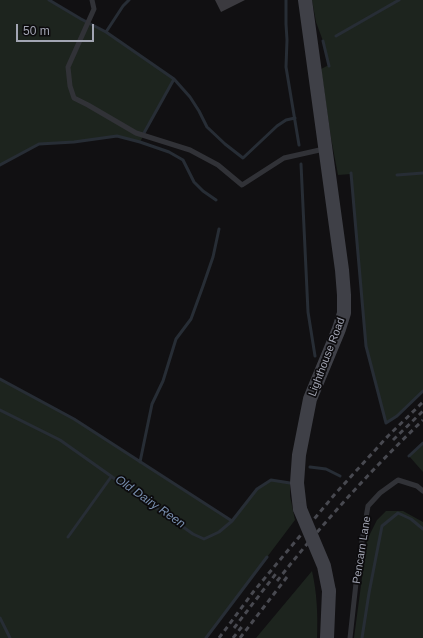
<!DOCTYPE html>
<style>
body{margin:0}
#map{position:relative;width:423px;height:638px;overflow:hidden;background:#111012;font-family:Helvetica,sans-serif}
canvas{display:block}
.scale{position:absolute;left:16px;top:24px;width:78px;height:18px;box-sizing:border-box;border:2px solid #a2a5b3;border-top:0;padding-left:5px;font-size:12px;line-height:14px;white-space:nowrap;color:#a2a5b3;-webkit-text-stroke:3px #0c0b0d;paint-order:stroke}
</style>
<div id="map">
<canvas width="423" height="638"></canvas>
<div class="scale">50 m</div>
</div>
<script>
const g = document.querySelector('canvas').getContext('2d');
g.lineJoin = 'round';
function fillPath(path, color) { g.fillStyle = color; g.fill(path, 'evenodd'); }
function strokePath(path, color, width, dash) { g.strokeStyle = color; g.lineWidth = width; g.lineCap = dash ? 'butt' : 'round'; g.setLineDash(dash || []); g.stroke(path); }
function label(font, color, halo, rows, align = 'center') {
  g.font = font + ' Helvetica,sans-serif'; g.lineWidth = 3.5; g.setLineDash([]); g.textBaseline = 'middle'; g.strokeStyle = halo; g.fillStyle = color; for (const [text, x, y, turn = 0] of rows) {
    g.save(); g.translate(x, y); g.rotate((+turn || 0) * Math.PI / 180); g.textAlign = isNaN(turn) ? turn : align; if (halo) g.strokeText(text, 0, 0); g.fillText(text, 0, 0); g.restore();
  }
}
const green = new Path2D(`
 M0 0H49L81 19 107 32 174 79 140 142 117 136 74 142 39 144 0 165Z
 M312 0H423V391L397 416 386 423 366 346 351 174 338 175 331 138 321 69 329 65 323 41 316 22Z
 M0 379 74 419 232 521 257 489 271 480 290 483V496L295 520 206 638H0Z
 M423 443V472L409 456Z
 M386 511H403L423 522V638H354L367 540 377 520Z
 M312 571C317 593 318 615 317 638H256Z`);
const stream = new Path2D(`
 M49 0 81 19 106 32 174 79 190 97 199 111 207 127 225 144 243 158 277 126 286 120 295 118
 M286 0V24L287 40 286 67 299 145
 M106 32 123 6 129 0
 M336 36 399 0
 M323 41 329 66
 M144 133 174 79
 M301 164 308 312 315 356
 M0 165 39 144 74 142 117 136 140 142 169 152 183 160 194 182 203 191 216 200
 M351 173 366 346 386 423 397 416 423 391
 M397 175 423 173
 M0 379 74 419 232 521
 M0 410 60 440 193 534 204 539 219 532 232 521 257 489 271 480 290 483
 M409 456 423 443
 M140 462 152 404 163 381 176 339 191 319 203 286 213 257 219 229
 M310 467 326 469 340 476
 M68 537 111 477
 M0 618 10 638
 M206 638 267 557
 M362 638 369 593 382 526 398 513 411 519 423 529`);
const building = new Path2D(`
 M215 0H245L221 12Z`);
const lane = new Path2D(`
 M92 0 94 9 68 67 70 86 74 98 88 105 136 133 190 150 218 165 242 185 284 158 324 149
 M350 638 358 565 368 506 380 493 398 480 417 486 423 491`);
const secondary = new Path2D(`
 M300 509 297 483 299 455 310 399 339 329 344 313V295L342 270 305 0
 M327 638 329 591`);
const rail = new Path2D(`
 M393 440 423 411
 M277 581C322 524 371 470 423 420
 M234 628 278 571
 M219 638 254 591 335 494 388 436 423 402
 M233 638 244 624
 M240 638 287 577`);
const secondaryBridge = new Path2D(`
 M300 509 324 566 329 591`);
const streetNames = [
 ["Lighthouse Road",327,357,-69],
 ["Pencarn Lane",362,550,-81]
];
const waterNames = [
 ["Old Dairy Reen",150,502,35]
];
fillPath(green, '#1d241e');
strokePath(stream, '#272d35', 3);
fillPath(building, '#3b3a3f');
strokePath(lane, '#313237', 5);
strokePath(secondary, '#3f4047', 14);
strokePath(rail, '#484950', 3, [5, 4]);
strokePath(secondaryBridge, '#3f4047', 14);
label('11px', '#a2a5b3', '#0c0b0d', streetNames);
label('italic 12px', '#788faf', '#0c0b0d', waterNames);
</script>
